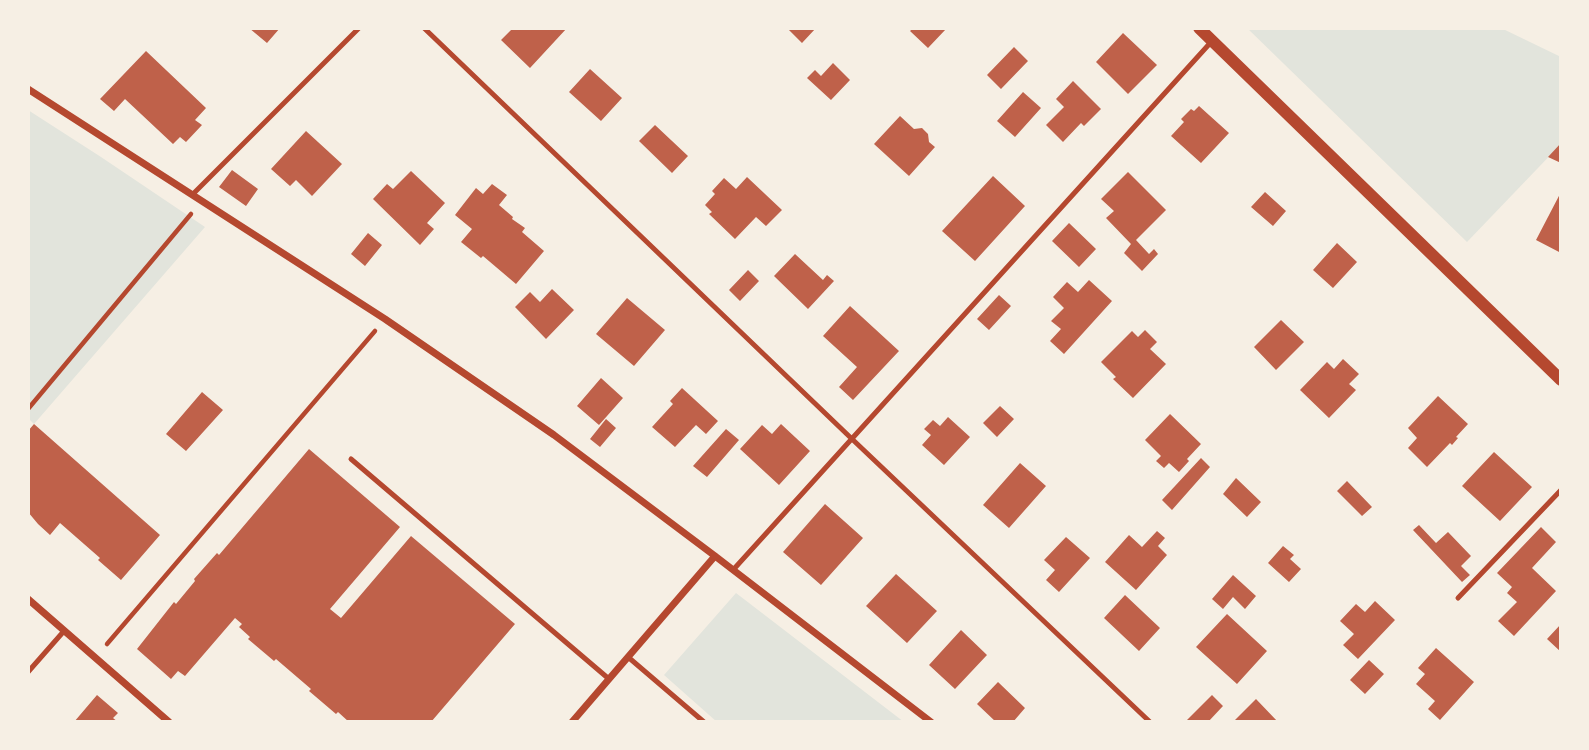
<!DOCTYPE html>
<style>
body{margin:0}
#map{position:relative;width:1589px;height:750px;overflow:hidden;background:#f6efe4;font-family:"Golos Text",sans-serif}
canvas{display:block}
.frame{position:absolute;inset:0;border:30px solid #f6efe4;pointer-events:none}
</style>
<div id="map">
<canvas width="1589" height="750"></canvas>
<div class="frame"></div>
</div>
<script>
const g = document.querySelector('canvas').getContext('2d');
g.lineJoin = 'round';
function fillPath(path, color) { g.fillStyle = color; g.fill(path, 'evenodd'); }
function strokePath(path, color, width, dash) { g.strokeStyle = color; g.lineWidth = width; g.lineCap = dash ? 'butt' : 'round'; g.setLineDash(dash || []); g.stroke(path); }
const green = new Path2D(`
 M1247 28H1501L1561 57V144L1467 242Z
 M28 110 101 157 205 227 34 424 28 418Z
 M736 593 904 722H717L664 675Z`);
const building = new Path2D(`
 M249 28H280L267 43Z
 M513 28H567L530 68 501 40Z
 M787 28H816L802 43Z
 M913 28H944L946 29 928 48 910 31Z
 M1123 33 1157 65 1128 94 1096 62Z
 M1014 47 1028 61 1001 89 987 75Z
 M146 51 206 108 195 120 202 125 186 142 180 137 173 144 125 99 114 111 100 99Z
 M833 63 850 80 831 100 807 78 815 70 821 76Z
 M590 69 622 98 601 121 569 92Z
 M1073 81 1101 109 1084 126 1081 123 1063 142 1046 125 1064 107 1056 99Z
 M1023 92 1041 108 1015 137 997 121Z
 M1199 106 1229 133 1201 163 1171 136 1184 122 1181 119 1191 109 1194 111Z
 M900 116 914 129 922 128 928 134 929 142 935 147 909 176 874 144Z
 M655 125 688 156 672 173 639 141Z
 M306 131 342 164 312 196 296 180 290 186 271 169Z
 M1561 143V163L1548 157Z
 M232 170 258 189 246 206 219 187Z
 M411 171 445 203 427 223 434 229 420 245 373 199 387 184 393 189Z
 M1128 172 1166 210 1136 240 1149 254 1154 249 1158 254 1142 271 1124 253 1131 244 1106 218 1114 211 1101 199Z
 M993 176 1025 206 975 261 942 231Z
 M747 177 782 210 766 226 756 217 735 239 709 214 712 212 705 205 715 194 712 191 724 178 736 189Z
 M492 184 507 195 499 205 513 217 512 219 525 228 522 232 544 251 516 284 483 256 481 258 461 242 472 229 455 215 476 188 483 194Z
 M1265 192 1286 211 1273 226 1251 207Z
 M1561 192V253L1536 240Z
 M1069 223 1096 249 1079 267 1052 241Z
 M368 233 382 245 365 266 351 254Z
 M1337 243 1357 262 1333 288 1313 270Z
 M795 254 823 280 827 275 834 281 808 309 774 276Z
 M748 270 759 281 740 301 729 290Z
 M1089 280 1112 301 1064 354 1050 341 1061 329 1051 321 1064 308 1053 297 1067 282 1078 292Z
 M552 289 574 310 546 339 515 307 530 292 540 302Z
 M999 295 1011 306 989 330 977 319Z
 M627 298 665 330 634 366 596 334Z
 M850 306 899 351 853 400 839 387 857 367 823 336Z
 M1281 320 1304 342 1276 370 1254 347Z
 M1145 330 1157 342 1150 349 1166 364 1133 398 1113 379 1116 377 1101 362 1132 331 1138 337Z
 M1343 359 1359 374 1349 384 1356 390 1329 418 1300 390 1327 362 1334 369Z
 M601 378 623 398 599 425 577 406Z
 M682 388 718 421 706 434 696 425 675 447 652 427 673 404 670 401Z
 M202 392 223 410 186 451 166 434Z
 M1438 396 1468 424 1456 437 1458 438 1452 445 1450 443 1427 467 1408 448 1417 438 1408 428Z
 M1000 406 1014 419 997 437 983 423Z
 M1170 414 1201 444 1187 459 1189 461 1179 472 1169 463 1164 468 1156 461 1161 456 1145 440Z
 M948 417 970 437 944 465 922 445 931 435 924 429 933 420 940 426Z
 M606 419 616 428 600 447 590 439Z
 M34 424 160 535 121 580 98 560 100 558 60 523 50 535 38 524 28 512V431Z
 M781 424 810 451 779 485 740 449 762 425 772 434Z
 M726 429 739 440 707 477 693 466Z
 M309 449 400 527 330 609 341 618 411 536 515 624 431 722H349L338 712 336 714 309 691 311 689 276 659 274 661 248 639 250 637 239 627 242 624 235 618 185 676 178 671 171 679 137 649 174 602 176 604 195 581 194 579 217 553 219 555Z
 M1494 452 1532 487 1500 521 1462 486Z
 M1201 458 1210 467 1172 510 1162 500Z
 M1020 463 1046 486 1009 528 983 505Z
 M1236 478 1261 502 1247 517 1223 494Z
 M1347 481 1372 507 1362 516 1337 491Z
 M825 504 863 538 821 585 783 552Z
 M1419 525 1436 543 1448 532 1471 556 1461 566 1470 575 1462 582 1413 530Z
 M1541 527 1556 542 1532 568 1556 591 1514 636 1498 621 1517 602 1507 593 1512 587 1497 573Z
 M1157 531 1165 538 1158 546 1167 555 1136 590 1105 562 1129 535 1142 547Z
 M1066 537 1090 558 1059 592 1046 580 1055 570 1044 560Z
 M1283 546 1294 555 1290 559 1301 569 1289 582 1268 563Z
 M896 574 937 611 907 643 866 606Z
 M1233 575 1256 596 1245 609 1233 597 1223 609 1212 599Z
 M1125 595 1160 628 1139 651 1104 618Z
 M1375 601 1395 620 1358 659 1343 645 1354 634 1340 621 1356 604 1365 612Z
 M1227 614 1267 651 1237 684 1196 647Z
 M1561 624V652L1547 639Z
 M961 630 987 655 955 689 929 665Z
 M1436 648 1474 682 1440 720 1428 709 1435 701 1416 684 1425 674 1418 668Z
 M1369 660 1384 674 1365 694 1350 680Z
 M998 682 1025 708 1013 722H996L977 704Z
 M97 695 118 713 113 718 118 722H74Z
 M1212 695 1223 706 1208 722H1189L1187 720Z
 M1256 699 1278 722H1233Z`);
const path = new Path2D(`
 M28 409 191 214
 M107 644 375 331`);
const service = new Path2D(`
 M424 28 852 439 1150 722
 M192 195 359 28
 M351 459 609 679
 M733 570 1212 41
 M1458 598 1561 490
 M628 657 704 722
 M28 672 64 631`);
const minor = new Path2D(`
 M28 89 385 319 554 435 715 556 931 722
 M28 599 169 722
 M572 722 715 556`);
const tertiary = new Path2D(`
 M1199 28 1561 380`);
fillPath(green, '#e2e4dc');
fillPath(building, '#bf614a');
strokePath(path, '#b5482f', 4.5);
strokePath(service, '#b5482f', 5);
strokePath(minor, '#b5482f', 7);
strokePath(tertiary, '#b5482f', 12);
</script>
